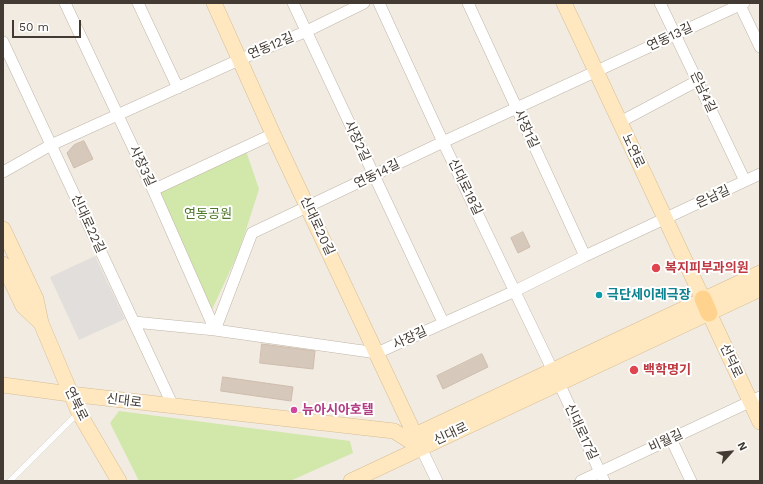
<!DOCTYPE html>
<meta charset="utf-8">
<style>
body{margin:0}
#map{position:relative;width:763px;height:484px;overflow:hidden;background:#f2ebe2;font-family:"Work Sans",sans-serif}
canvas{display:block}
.frame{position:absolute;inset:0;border:4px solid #433b33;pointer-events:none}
.north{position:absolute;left:711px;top:432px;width:40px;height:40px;-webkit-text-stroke:3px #fff;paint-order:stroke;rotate:63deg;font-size:11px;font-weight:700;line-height:16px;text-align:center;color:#433b33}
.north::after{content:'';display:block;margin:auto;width:14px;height:18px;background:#433b33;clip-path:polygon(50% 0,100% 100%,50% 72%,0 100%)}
.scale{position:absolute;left:12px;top:20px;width:69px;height:18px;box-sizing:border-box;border:2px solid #433b33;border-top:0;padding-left:5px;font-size:12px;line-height:14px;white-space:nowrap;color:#433b33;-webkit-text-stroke:3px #fff;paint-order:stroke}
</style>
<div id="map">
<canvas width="763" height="484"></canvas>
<div class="frame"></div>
<div class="north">N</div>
<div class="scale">50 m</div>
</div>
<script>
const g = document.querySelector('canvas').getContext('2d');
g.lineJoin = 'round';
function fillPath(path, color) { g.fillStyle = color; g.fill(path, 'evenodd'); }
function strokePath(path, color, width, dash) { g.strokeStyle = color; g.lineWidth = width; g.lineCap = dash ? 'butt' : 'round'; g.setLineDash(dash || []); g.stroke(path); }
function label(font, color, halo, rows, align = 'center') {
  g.font = font + ' "Work Sans","Noto Sans KR",sans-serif'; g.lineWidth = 4; g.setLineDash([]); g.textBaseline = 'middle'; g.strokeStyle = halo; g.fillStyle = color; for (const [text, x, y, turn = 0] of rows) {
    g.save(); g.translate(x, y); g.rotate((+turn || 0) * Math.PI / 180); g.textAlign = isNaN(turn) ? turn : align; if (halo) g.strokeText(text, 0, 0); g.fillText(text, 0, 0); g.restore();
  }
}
const green = new Path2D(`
 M246 151 259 189 245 233 236 258 209 316 155 194Z
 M119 411 350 441 353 453 290 481H139L110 423Z`);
const parking = new Path2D(`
 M95 256 125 319 79 340 50 277Z`);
const building = new Path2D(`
 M84 141 93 159 74 168 67 153 74 145Z
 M523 232 530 247 518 253 511 238Z
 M262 344 315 351 313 369 260 363Z
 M482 354 488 367 443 389 437 376Z
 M223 377 293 387 291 401 221 391Z`);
const lane = new Path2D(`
 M10 481 78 413`);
const street = new Path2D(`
 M65 3 155 194 215 330
 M138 3 178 88
 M293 3 443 322
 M379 3 443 142 553 371
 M468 3 585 256
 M660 3 745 181
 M739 3 760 47
 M3 42 173 406
 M620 122 697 81
 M3 172 51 145 241 59 307 31 364 3
 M153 190 273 134
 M134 322 215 330 377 353 515 291 585 256 760 174
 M215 330 252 233 443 142 744 3
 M559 383 604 481
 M671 439 691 481
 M421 448 437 481
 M581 481 760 397`);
const secondary = new Path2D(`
 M214 3 273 134 421 448
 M564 3 703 299
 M3 229 36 299 41 323 79 413 119 481
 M3 264 23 306 41 323
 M709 313 760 422
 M3 385 70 394 394 431 421 448
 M415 435 760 273
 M351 481 760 289`);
const primary = new Path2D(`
 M703 299 709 313`);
const markers = [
 [656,268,5,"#e0444e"],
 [599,295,4,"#0f9aa8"],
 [634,370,5,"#e0444e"],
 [294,410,4,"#d1479c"]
];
const streetNames = [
 ["연동13길",670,37,-25],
 ["연동12길",271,46,-23],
 ["은남4길",703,92,65],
 ["사장1길",526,129,65],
 ["사장2길",357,141,65],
 ["노연로",633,151,65],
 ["사장3길",142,166,65],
 ["연동14길",377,174,-26],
 ["신대로18길",465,187,64],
 ["은남길",713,197,-25],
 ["신대로22길",88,224,65],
 ["신대로20길",317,226,65],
 ["사장길",410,338,-25],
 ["선덕로",731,361,65],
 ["신대로",124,401,7],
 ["연북로",76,404,64],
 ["신대로17길",581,432,65],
 ["신대로",451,434,-25],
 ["비월길",666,441,-25]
];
const parkNames = [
 ["연동공원",208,214]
];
const healthNames = [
 ["복지피부과의원",665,268],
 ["백학명기",643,370]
];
const cultureNames = [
 ["극단세이레극장",607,295]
];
const hotelNames = [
 ["뉴아시아호텔",302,410]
];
fillPath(green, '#d2e7aa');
fillPath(parking, '#e2dedb');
fillPath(building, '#d6c8bb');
strokePath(building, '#cebcab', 1);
strokePath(lane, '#c0b5a8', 6);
strokePath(street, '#c0b5a8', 12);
strokePath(secondary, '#d6bd93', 16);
strokePath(primary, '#e5ad5d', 18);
strokePath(lane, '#fff', 5.5);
strokePath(street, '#fff', 11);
strokePath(secondary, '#ffe8bf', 15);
strokePath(primary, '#ffd28e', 17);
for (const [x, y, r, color] of markers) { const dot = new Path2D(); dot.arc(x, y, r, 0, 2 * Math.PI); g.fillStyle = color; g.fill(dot); strokePath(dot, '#fff', 1.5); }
label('13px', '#433b33', '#fff', streetNames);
label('13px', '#4d7526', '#fff', parkNames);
label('bold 13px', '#be3a42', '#fff', healthNames, 'left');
label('bold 13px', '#0d838f', '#fff', cultureNames, 'left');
label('bold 13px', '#b23c85', '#fff', hotelNames, 'left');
</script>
